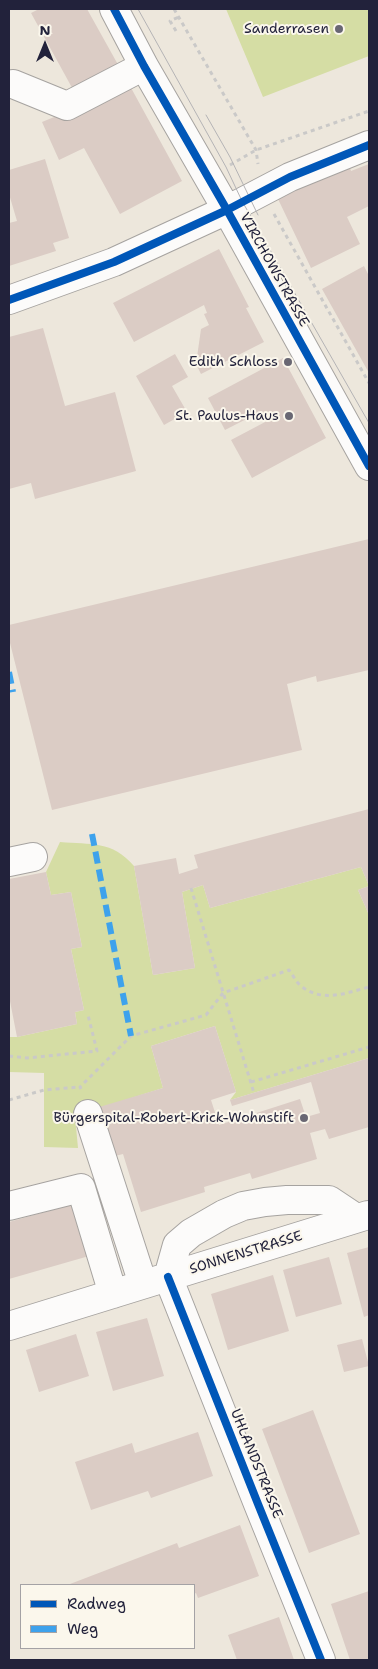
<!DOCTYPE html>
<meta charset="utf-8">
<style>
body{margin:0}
#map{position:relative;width:378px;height:1669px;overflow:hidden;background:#ede7dc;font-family:"Shantell Sans",sans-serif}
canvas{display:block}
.frame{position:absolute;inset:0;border:10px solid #22223b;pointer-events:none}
.legend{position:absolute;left:20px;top:1584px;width:175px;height:65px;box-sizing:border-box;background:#fbf7ec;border:1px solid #a4a2a5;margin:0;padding:6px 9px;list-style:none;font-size:15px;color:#22223b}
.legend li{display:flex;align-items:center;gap:10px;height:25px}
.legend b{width:25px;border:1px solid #a4a2a5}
.north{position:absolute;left:20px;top:20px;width:50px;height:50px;-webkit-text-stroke:4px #fbf7ec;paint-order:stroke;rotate:0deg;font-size:14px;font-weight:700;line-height:20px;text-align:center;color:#22223b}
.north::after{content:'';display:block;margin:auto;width:18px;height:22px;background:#22223b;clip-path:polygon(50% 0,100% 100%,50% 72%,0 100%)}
</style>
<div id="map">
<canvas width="378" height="1669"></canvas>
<div class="frame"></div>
<ul class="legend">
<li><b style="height:6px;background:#0057b8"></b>Radweg</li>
<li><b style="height:6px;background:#3ea2ec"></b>Weg</li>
</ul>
<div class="north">N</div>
</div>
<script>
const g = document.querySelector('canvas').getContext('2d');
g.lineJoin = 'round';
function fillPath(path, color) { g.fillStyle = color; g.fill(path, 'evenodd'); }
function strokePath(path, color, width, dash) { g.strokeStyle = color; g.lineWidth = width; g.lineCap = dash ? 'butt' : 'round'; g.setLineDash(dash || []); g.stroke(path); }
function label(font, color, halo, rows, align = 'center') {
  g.font = font + ' "Shantell Sans",sans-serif'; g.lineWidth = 4; g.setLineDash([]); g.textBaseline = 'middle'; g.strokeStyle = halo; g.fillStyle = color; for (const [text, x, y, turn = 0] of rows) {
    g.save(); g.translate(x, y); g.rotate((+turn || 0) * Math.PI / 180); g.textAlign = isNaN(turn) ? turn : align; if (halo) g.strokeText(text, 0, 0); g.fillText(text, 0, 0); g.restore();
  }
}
const green = new Path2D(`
 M226 9H369V56L263 97Z
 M60 842C91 845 112 840 134 866L153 975 195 968 182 892 203 885 210 908 361 867 369 886 358 890 369 915V1058L230 1100 236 1092 215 1026 151 1046 163 1088 75 1116 78 1148 44 1147V1073L9 1072V1037H17L77 1024 75 1012 84 1010 71 949 82 947 71 892 51 895 46 872Z`);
const building = new Path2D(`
 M39 9H87L121 70 76 95 31 13Z
 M130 86 182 181 120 214 84 148 59 160 42 122Z
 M45 159 69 238 53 243 56 251 9 266V223L17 221 9 194V170Z
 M369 164V206L347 217 360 244 311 268 278 199 349 165 351 171Z
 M219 249 249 307 246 308 264 342 201 374 196 364 201 329 209 325 204 314 207 313 204 305 134 342 113 303Z
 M364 266 369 276V373L322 289Z
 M43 328 65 406 115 392 136 471 35 499 31 483 9 489V337Z
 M175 354 188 377 172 386 187 412 164 425 136 376Z
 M283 358 326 438 252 478 231 440 267 421 262 411 225 430 208 398Z
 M369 539V670L317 682 316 676 287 684 302 750 52 810 9 639V625Z
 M369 809V915L358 890 369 886 361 867 210 908 203 885 182 892 195 968 153 975 134 866 176 858 179 874 198 868 194 855Z
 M46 872 51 895 71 892 82 947 71 949 84 1010 75 1012 77 1024 17 1037 9 996V879Z
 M215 1026 236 1092 211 1100 219 1125 300 1099 306 1117 320 1113 311 1082 232 1106 230 1100 369 1058V1127L329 1139 325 1129 310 1133 317 1159 252 1179 250 1173 204 1187 205 1192 141 1212 123 1154 111 1157 96 1108 163 1088 151 1046Z
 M73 1204 89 1256 9 1279V1222Z
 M369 1247V1315L364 1317 347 1253Z
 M329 1257 342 1304 296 1317 283 1270Z
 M273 1275 289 1331 228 1350 211 1294Z
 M147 1318 164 1376 113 1391 96 1332Z
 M76 1334 89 1376 39 1392 26 1350Z
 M362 1339 369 1366 344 1372 337 1345Z
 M313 1410 360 1534 309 1553 262 1429Z
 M198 1432 213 1476 151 1498 148 1491 91 1510 75 1462 132 1443 135 1453Z
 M240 1525 259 1576 198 1598 196 1593 194 1594V1585H70V1584L177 1543 179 1548Z
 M369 1591V1660H350L331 1604Z
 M279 1617 294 1660H237L228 1635Z`);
const path = new Path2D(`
 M174 9 256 150 258 164
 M176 31 170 21 179 17
 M230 165 256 150 369 111
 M274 214 369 383
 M191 888 254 1093
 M9 1056 27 1058 97 1051 88 1015
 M251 1082 369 1047
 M81 1089 80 1087 131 1036 206 1015 223 993 289 970C293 975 296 982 301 986 322 1003 346 993 369 987
 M9 1100 44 1090 79 1087`);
const minor = new Path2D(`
 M114 9 144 66 227 210 369 466
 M13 84 67 106 144 66
 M9 300 114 262 227 210 290 177 369 145
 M9 862 33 857
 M88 1114 143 1284
 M9 1206 81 1188 113 1294
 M9 1326 368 1215
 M321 1660 258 1504 168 1277 177 1245 191 1233 224 1214 243 1206 265 1202 287 1200H329L356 1218`);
const tram = new Path2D(`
 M138 9 226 167 242 201 369 423
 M206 115 230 157 258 215`);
const quiet = new Path2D(`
 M9 672 13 692
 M92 834 131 1036`);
const cycleway = new Path2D(`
 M114 9 144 66 227 210 369 466
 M9 300 114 262 227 210 290 177 369 145
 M168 1277 258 1504 321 1660`);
const markers = [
 [339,29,5,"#696773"],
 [288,362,5,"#696773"],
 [289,416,5,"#696773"],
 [304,1118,5,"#696773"]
];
const poiNames = [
 ["Sanderrasen",329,29],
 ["Edith Schloss",278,362],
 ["St. Paulus-Haus",279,416],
 ["Bürgerspital-Robert-Krick-Wohnstift",294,1118]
];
const streetNames = [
 ["VIRCHOWSTRASSE",274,270,61],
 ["SONNENSTRASSE",246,1253,-17],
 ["UHLANDSTRASSE",256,1464,68]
];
fillPath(green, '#d5dda4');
fillPath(building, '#dbccc5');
strokePath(minor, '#a6a3a0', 30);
strokePath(path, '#cac9c8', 3, [4, 4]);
strokePath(minor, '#fcfbfa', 28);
strokePath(tram, '#b4b3b5', 1);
strokePath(quiet, '#3ea2ec', 6, [12, 6]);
strokePath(cycleway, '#0057b8', 8);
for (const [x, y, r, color] of markers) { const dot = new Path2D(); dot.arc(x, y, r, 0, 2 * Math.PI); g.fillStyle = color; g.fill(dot); strokePath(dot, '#fbf7ec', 2); }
label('14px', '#22223b', '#fbf7ec', poiNames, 'right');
label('14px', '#22223b', '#fbf7ec', streetNames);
</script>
